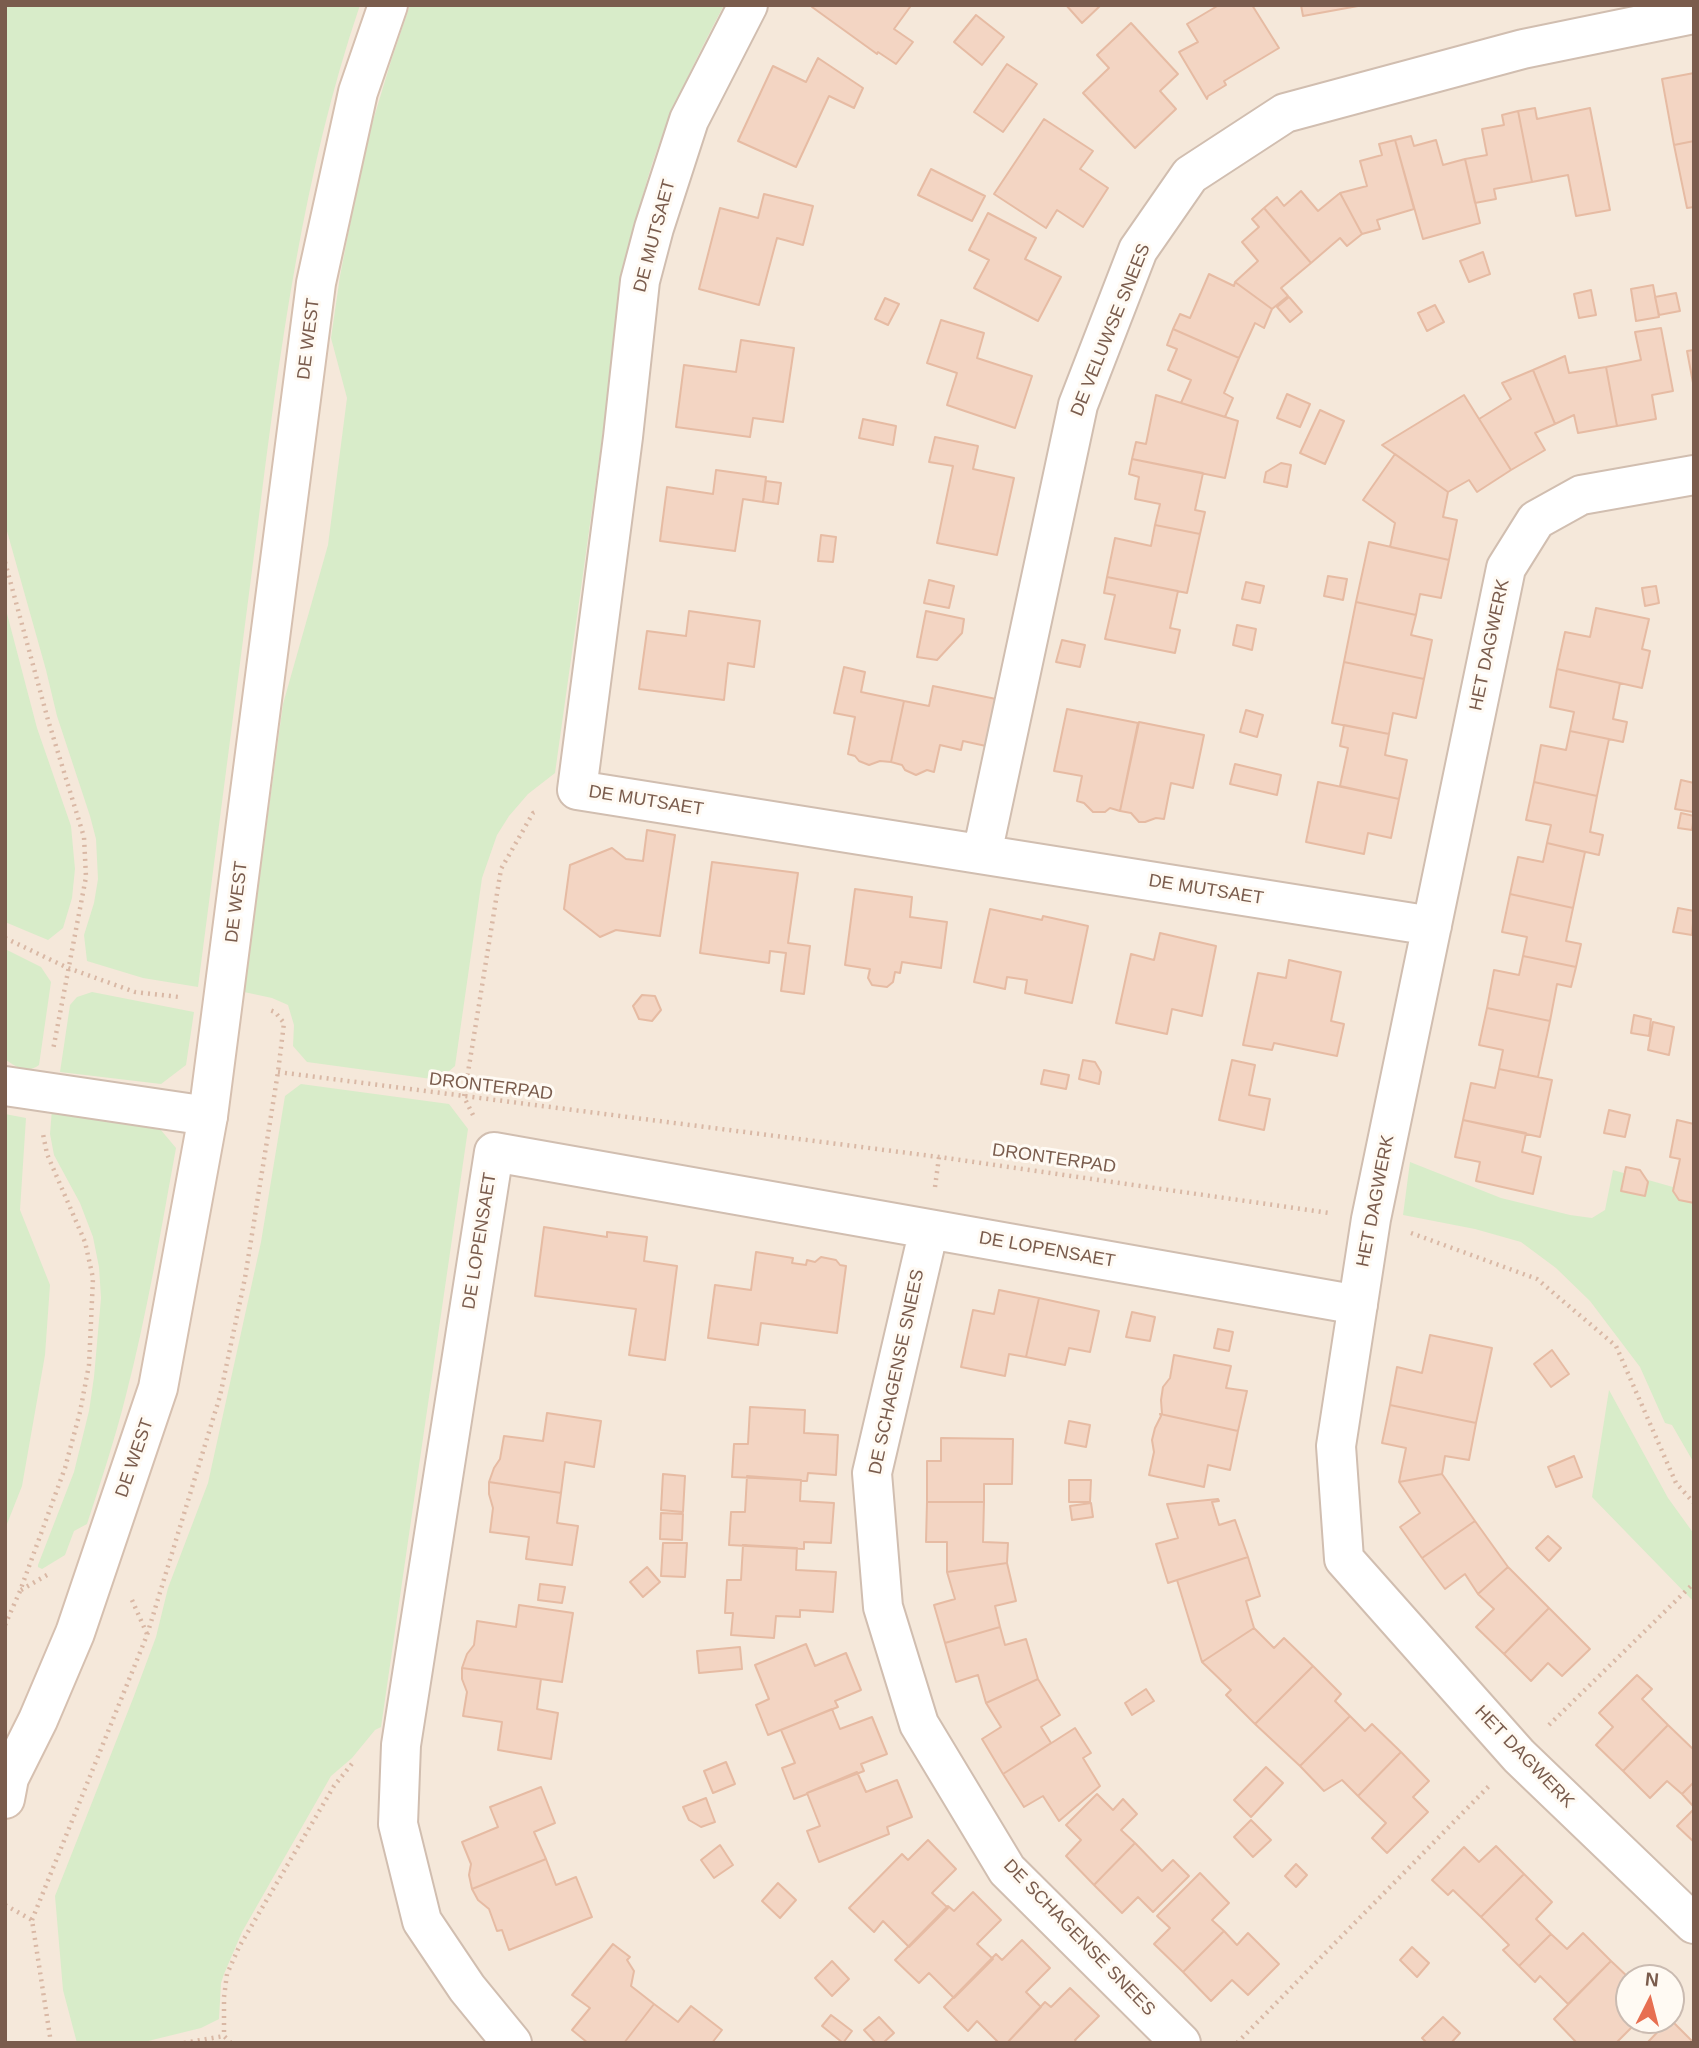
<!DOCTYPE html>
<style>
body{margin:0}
#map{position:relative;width:1699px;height:2048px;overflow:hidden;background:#fdf6ec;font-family:Helvetica,sans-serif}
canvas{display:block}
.frame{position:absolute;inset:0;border:7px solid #7a5c4d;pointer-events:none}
.north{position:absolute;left:1615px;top:1964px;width:70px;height:70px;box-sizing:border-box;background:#fffaf3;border:2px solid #cabbb1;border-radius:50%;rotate:6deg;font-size:19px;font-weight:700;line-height:28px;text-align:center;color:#7a5c4d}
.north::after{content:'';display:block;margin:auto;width:24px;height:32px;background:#e76f51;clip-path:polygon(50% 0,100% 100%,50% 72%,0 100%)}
</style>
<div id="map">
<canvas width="1699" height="2048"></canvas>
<div class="frame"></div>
<div class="north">N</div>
</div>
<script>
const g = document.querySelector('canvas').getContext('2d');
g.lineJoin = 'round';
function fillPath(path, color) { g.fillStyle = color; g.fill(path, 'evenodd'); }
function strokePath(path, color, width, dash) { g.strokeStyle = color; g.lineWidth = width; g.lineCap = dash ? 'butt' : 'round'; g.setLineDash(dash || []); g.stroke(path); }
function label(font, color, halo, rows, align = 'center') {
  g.font = font + ' Helvetica,sans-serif'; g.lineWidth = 6; g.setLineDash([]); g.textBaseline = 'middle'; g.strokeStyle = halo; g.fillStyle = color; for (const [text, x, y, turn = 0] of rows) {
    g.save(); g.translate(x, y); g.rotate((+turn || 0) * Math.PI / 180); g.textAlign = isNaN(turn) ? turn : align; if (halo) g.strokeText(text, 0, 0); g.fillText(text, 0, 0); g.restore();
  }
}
const residential = new Path2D(`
 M5 5H1694V2043H5ZM1629 1978H1671V2020H1629Z`);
const green = new Path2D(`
 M5 5H360C303 173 280 349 258 524 238 679 218 833 198 987L143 978 87 961 84 935 94 903 98 879 96 839 90 816 57 716 46 670 5 524Z
 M410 5H724C700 51 676 98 658 147 642 190 633 237 624 282L555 773 528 794 509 816 497 835 482 878 455 1066 439 1080 307 1062 293 1046 294 1025 288 1005 272 998 244 992 283 704 328 545 347 398 331 338 340 276 365 147 391 61Z
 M5 606 37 728 71 826 75 869 72 898 63 928 48 940 5 922Z
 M5 949 41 967 51 982 39 1065C27 1074 15 1067 5 1059Z
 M92 992 194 1012 186 1065 161 1084 60 1072 70 1005 77 997Z
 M301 1084 449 1104 468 1129 381 1727 375 1730 352 1758 331 1776 242 1932 224 1974 221 1983 219 2019 201 2028 140 2043H77L63 1990 55 1896 134 1696 156 1637 168 1588 208 1483 261 1242 285 1096Z
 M52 1109 155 1123 176 1148C161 1230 147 1314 126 1395 115 1439 101 1481 87 1524L74 1531 65 1555 42 1569 38 1567V1565L74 1472 89 1411 94 1377 101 1298 99 1267 93 1237 80 1203 54 1155 50 1134Z
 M5 1114 26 1118 20 1210 50 1285 45 1355 22 1486 5 1529Z
 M1410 1162 1501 1198 1570 1215 1592 1218 1605 1210 1613 1170 1694 1193V1463L1672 1425 1665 1423 1640 1367 1590 1301 1556 1268 1521 1242 1475 1229 1403 1215Z
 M1609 1390 1668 1498 1694 1534V1602L1592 1497Z`);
const building = new Path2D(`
 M813 5H908L910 7 894 29 913 42 896 64 878 52 877 54 812 7Z
 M1066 5H1101L1082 23Z
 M1219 5H1252L1279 48 1224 81 1226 85 1208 96 1207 99 1179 52 1198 42 1187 24Z
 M1301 5H1358V6L1303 16Z
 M976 15 1004 37 982 65 954 42Z
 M1131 23 1178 74 1160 91 1176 109 1135 148 1083 93 1109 68 1097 55Z
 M818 58 863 88 854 108 829 96 796 167 738 141 773 66 806 82Z
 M1007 64 1037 84 1003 132 974 112Z
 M1694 73V141L1674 145 1662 79Z
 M1535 108 1537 119 1590 108 1610 210 1576 216 1568 175 1532 182 1518 111Z
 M1518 111 1532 182 1494 189 1496 199 1475 203 1465 159 1487 155 1482 129 1504 125 1502 115Z
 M1044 119 1093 151 1080 169 1108 188 1083 227 1057 210 1046 228 994 194Z
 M1411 136 1414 146 1436 140 1443 165 1465 159 1480 223 1423 239 1395 140Z
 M1395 140 1414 209 1377 220 1380 229 1362 234 1340 193 1367 186 1360 161 1382 155 1379 144Z
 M1694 141V207L1687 208 1674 145Z
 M931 169 985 196 972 221 918 195Z
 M1301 191 1318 211 1340 193 1362 234 1347 246 1340 238 1311 263 1264 208 1277 197 1284 206Z
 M764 194 813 206 803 245 777 238 759 305 699 289 720 208 758 218Z
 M1264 208 1311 263 1281 288 1288 296 1272 309 1235 282 1258 261 1242 242 1259 227 1252 219Z
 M988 213 1036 238 1025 259 1061 277 1038 321 974 288 989 260 969 250Z
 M1483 252 1490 274 1469 282 1460 261Z
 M1209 274 1234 286 1235 282 1272 309 1264 328 1255 323 1239 358 1173 329 1180 314 1190 318Z
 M1653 285 1659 317 1636 321 1631 289Z
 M1591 290 1596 315 1579 318 1574 294Z
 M1676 293 1680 311 1659 315 1655 297Z
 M1289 297 1302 312 1290 322 1277 307Z
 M885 298 899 304 888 325 875 319Z
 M1435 305 1444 322 1427 331 1418 313Z
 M941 320 984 333 977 358 1032 376 1015 428 947 405 957 373 927 363Z
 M1661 328 1673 391 1652 395 1656 419 1617 426 1606 367 1641 360 1635 332Z
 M1173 329 1239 358 1224 393 1233 398 1225 417 1181 403 1191 380 1168 370 1177 349 1167 345Z
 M741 340 794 348 783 422 753 418 750 437 676 427 684 365 736 372Z
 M1694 350V388L1687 351Z
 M1565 356 1569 373 1606 367 1617 426 1578 433 1574 415 1555 424 1533 370Z
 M1533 370 1555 424 1535 433 1545 450 1511 470 1479 419 1511 399 1502 383Z
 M1287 394 1310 404 1300 427 1277 418Z
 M1156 395 1238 421 1225 478 1132 459 1136 442 1146 444Z
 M1464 395 1511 470 1477 492 1469 480 1448 492 1382 445Z
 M1320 410 1344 421 1325 464 1300 453Z
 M863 419 896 426 893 445 859 438Z
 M935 437 978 446 973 469 1014 478 997 555 937 543 953 466 929 462Z
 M1395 454 1448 492 1443 517 1457 520 1449 560 1390 547 1395 523 1363 500Z
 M1132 459 1203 473 1195 510 1205 512 1200 534 1155 525 1160 504 1135 499 1139 477 1129 474Z
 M1281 463 1291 465 1287 487 1264 482 1266 472Z
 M716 470 766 477 763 502 743 499 735 551 660 541 667 487 713 494Z
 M766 481 781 483 778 504 763 502Z
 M1155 525 1200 534 1187 593 1107 577 1115 538 1151 546Z
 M821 535 836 537 833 562 818 561Z
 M1369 542 1449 560 1441 598 1420 594 1416 615 1356 602Z
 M1328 576 1347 579 1343 600 1324 596Z
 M1107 577 1178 591 1170 628 1180 630 1175 653 1105 639 1115 595 1104 593Z
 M929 580 954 586 949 608 924 603Z
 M1246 582 1264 586 1260 603 1242 599Z
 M1656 586 1659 603 1645 606 1642 588Z
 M1356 602 1416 615 1411 635 1432 640 1424 679 1344 662Z
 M1596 608 1649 619 1642 649 1650 651 1642 688 1557 669 1565 632 1590 637Z
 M689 611 760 621 754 667 728 663 724 700 639 689 647 631 686 636Z
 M926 611 964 619 962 633 937 660 917 657Z
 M1237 625 1256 629 1252 650 1233 645Z
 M1062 640 1085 645 1080 667 1056 662Z
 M1344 662 1424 679 1416 718 1393 713 1389 734 1332 723Z
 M844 667 865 672 861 692 904 701 891 762 880 761 869 765 859 761 855 756 848 754 855 717 834 713Z
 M1557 669 1620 683 1613 719 1627 722 1623 742 1570 731 1574 712 1550 707Z
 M933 686 996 699 986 746 963 741 961 750 940 745 934 772 927 770 916 775 905 770 902 765 891 762 904 701 929 706Z
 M1067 709 1138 723 1120 811 1110 808 1105 812H1093L1084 803 1077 801 1082 776 1054 771Z
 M1246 710 1263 715 1257 737 1240 732Z
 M1139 722 1204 735 1193 788 1171 783 1164 819 1156 818 1145 822H1139L1131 813 1120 811Z
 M1344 725 1389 734 1385 755 1407 760 1399 799 1340 786 1348 748 1340 746Z
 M1570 731 1609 739 1597 796 1534 782 1541 745 1566 750Z
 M1235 764 1281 775 1277 795 1230 784Z
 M1681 780 1694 783 1693 812 1675 809Z
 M1318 782 1399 799 1391 838 1368 833 1364 854 1306 842Z
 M1534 782 1597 796 1590 832 1603 835 1599 855 1547 843 1551 825 1526 820Z
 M1681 813 1694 816 1692 830 1678 828Z
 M647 830 675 835 660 936 616 930 600 937 564 909 570 865 612 848 626 859 643 861Z
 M1547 843 1585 852 1573 908 1510 894 1518 857 1543 862Z
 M712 862 798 873 788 943 810 946 804 994 781 991 786 953 770 951 769 963 700 953Z
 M855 889 912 897 910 917 947 922 941 968 902 962 900 973 895 972 893 982 887 987 872 985 868 978 870 969 845 965Z
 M1510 894 1573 908 1566 941 1581 944 1576 967 1523 956 1527 937 1502 932Z
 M1678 908 1694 911 1692 935 1673 932Z
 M990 909 1042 920 1043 916 1088 926 1072 1003 1025 993 1027 980 1007 977 1005 989 974 982Z
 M1160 933 1216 946 1202 1016 1172 1009 1167 1034 1116 1023 1131 954 1154 960Z
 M1523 956 1576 967 1571 987 1557 984 1550 1021 1487 1008 1494 970 1519 975Z
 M1289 960 1341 972 1331 1021 1344 1024 1337 1056 1274 1043 1272 1050 1243 1045 1258 973 1286 978Z
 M642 995 655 996 661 1010 652 1021 639 1019 633 1006Z
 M1487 1008 1550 1021 1538 1077 1499 1069 1503 1050 1479 1045Z
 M1634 1015 1651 1019 1649 1036 1631 1033Z
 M1653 1022 1674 1027 1669 1055 1648 1050Z
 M1083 1060 1095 1062 1101 1072 1099 1084 1079 1079Z
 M1232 1060 1255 1065 1249 1095 1270 1099 1264 1130 1219 1120Z
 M1499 1069 1552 1080 1540 1137 1463 1120 1471 1083 1495 1088Z
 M1044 1070 1069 1075 1066 1089 1041 1084Z
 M1609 1110 1630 1115 1625 1137 1604 1133Z
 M1463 1120 1526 1133 1522 1152 1541 1157 1533 1194 1476 1181 1480 1162 1455 1157Z
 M1677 1120 1694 1124V1203L1679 1200 1673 1191 1680 1159 1670 1157Z
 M1626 1167 1640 1170 1648 1182 1645 1196 1621 1191Z
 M544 1227 607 1237V1232L647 1237 644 1261 677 1266 665 1360 629 1355 636 1309 535 1296Z
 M756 1252 793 1258 792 1263 806 1265 807 1260 815 1262 821 1257 836 1260 840 1265 846 1266 837 1333 761 1323 758 1345 708 1338 715 1285 751 1290Z
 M999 1290 1039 1298 1026 1357 1009 1354 1005 1376 961 1367 973 1310 994 1314Z
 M1039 1298 1099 1311 1090 1352 1069 1348 1065 1365 1026 1357Z
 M1132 1312 1155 1317 1150 1341 1126 1337Z
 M1218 1329 1233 1332 1229 1351 1214 1348Z
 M1430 1335 1492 1348 1476 1423 1390 1405 1397 1367 1422 1373Z
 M1552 1350 1569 1374 1551 1387 1534 1364Z
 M1174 1355 1231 1366 1226 1388 1247 1391 1238 1431 1160 1414H1162L1161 1400 1163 1387 1170 1378Z
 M1390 1405 1476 1423 1469 1460 1445 1456 1442 1474 1399 1482 1406 1448 1382 1443Z
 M750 1407 805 1410 804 1433 838 1435 836 1475 808 1473 807 1481H801V1480L732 1477 734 1444H748Z
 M547 1413 601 1421 594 1467 565 1462 561 1493 489 1482 494 1468 500 1459 504 1436 543 1441Z
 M1160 1414 1238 1431 1230 1470 1208 1465 1204 1487 1149 1475 1154 1452 1152 1440 1155 1428 1161 1416Z
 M1069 1421 1090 1425 1086 1447 1065 1443Z
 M941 1438 1013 1439 1012 1484H984V1502H927V1461H941Z
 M1574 1456 1582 1477 1556 1487 1548 1467Z
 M663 1474 685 1476 683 1512 661 1510Z
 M1442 1474 1475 1521 1422 1558 1400 1527 1420 1513 1399 1482Z
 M747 1476 801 1480 800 1501 834 1503 831 1543 804 1542V1549L729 1545 731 1512H745Z
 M1069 1480H1091L1090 1502H1069Z
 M489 1482 561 1493 557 1523 578 1526 572 1565 526 1559 529 1537 490 1532 493 1508 489 1494Z
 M1218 1499 1219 1501 1212 1502 1219 1525 1235 1520 1248 1557 1168 1583 1156 1544 1178 1538 1167 1504Z
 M927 1502H984L983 1542 1008 1543 1007 1563 947 1572V1542H926Z
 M1091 1503 1093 1517 1072 1520 1070 1506Z
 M661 1513 683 1514 682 1540 660 1539Z
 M1475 1521 1508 1567 1478 1594 1465 1574 1445 1589 1422 1558Z
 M1548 1536 1561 1548 1549 1561 1536 1548Z
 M663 1543H687L685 1577 661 1576Z
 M743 1545 797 1548 796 1570 836 1572 833 1612 800 1610V1617L776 1616 774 1638 731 1635 733 1613H725L727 1580H741Z
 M1248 1557 1260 1596 1246 1601 1254 1628 1202 1662 1177 1580Z
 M1007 1563 1016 1601 995 1606 1000 1627 945 1643 934 1605 955 1599 947 1572Z
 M647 1567 660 1582 643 1597 630 1582Z
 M1508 1567 1549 1608 1504 1654 1476 1627 1494 1609 1478 1594Z
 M540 1584 565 1587 562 1603 538 1600Z
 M519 1605 573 1613 562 1682 462 1668 467 1654 474 1645 477 1621 516 1627Z
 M1549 1608 1590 1649 1562 1676 1548 1663 1531 1681 1504 1654Z
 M1000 1627 1005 1645 1026 1639 1038 1679 986 1703 978 1675 956 1682 945 1643Z
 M1254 1628 1274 1648 1284 1638 1313 1666 1255 1724 1226 1695 1231 1690 1202 1662Z
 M806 1644 815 1666 846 1653 861 1690 835 1701 838 1707 768 1735 756 1705 769 1699 755 1665Z
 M740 1647 742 1669 699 1673 697 1651Z
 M1313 1666 1341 1694 1335 1701 1350 1716 1300 1766 1255 1724Z
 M462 1668 541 1679 537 1709 558 1713 551 1759 498 1750 502 1722 463 1716 467 1692 462 1679Z
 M1637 1675 1652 1689 1642 1699 1668 1725 1623 1771 1596 1745 1613 1727 1599 1713Z
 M1038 1679 1060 1715 1041 1727 1051 1743 1003 1774 982 1739 1001 1727 986 1703Z
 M1146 1689 1154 1701 1132 1715 1125 1703Z
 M832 1709 840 1729 872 1717 887 1754 861 1764 864 1771 807 1793V1794L794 1799 782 1768 795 1763 781 1730Z
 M1350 1716 1365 1731 1372 1724 1401 1752 1358 1796 1342 1780 1324 1791 1300 1766Z
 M1668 1725 1694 1750V1782L1682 1794 1667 1781 1650 1798 1623 1771Z
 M1075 1728 1091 1753 1083 1758 1100 1786 1059 1821 1043 1796 1024 1807 1003 1774Z
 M1401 1752 1429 1781 1413 1797 1428 1812 1387 1853 1372 1838 1386 1823 1358 1796Z
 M726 1762 735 1784 713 1793 704 1771Z
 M1266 1767 1283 1783 1251 1817 1234 1800Z
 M857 1772 866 1792 897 1780 912 1817 887 1827 889 1834 819 1862 807 1831 820 1826 807 1793Z
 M1694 1782V1807L1682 1794Z
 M541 1787 555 1823 534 1832 546 1859 472 1889 469 1875 471 1864 462 1842 498 1827 490 1807Z
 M1097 1794 1113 1810 1123 1799 1137 1814 1121 1830 1135 1843 1094 1885 1066 1856 1081 1840 1066 1825Z
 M706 1798 715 1822 701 1827 689 1820 683 1807Z
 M1694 1809V1842L1677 1826Z
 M1251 1820 1271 1840 1253 1857 1234 1837Z
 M928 1840 956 1869 932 1893 948 1908 909 1947 883 1921 874 1932 849 1908 902 1854 908 1860Z
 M1135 1843 1162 1871 1173 1860 1189 1876 1153 1912 1138 1897 1122 1913 1094 1885Z
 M720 1845 733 1865 714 1878 701 1860Z
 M1496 1846 1524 1874 1481 1917 1453 1890 1448 1895 1432 1880 1464 1847 1479 1862Z
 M546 1859 556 1885 576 1877 592 1917 509 1950 502 1930 497 1931 489 1909 478 1900 472 1889Z
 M1296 1864 1307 1875 1296 1887 1285 1876Z
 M1200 1873 1229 1903 1212 1920 1224 1931 1183 1972 1154 1944 1170 1928 1157 1916Z
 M1524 1874 1552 1902 1536 1919 1551 1934 1519 1966 1503 1950 1509 1945 1481 1917Z
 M778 1883 796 1900 780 1918 762 1901Z
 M973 1892 1001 1920 977 1944 993 1959 954 1998 929 1973 919 1983 895 1960 948 1906 954 1911Z
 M1224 1931 1237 1945 1248 1933 1279 1964 1248 1995 1232 1980 1211 2001 1183 1972Z
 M1583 1933 1611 1961 1568 2004 1540 1976 1535 1982 1519 1966 1551 1934 1567 1949Z
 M1022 1940 1050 1968 1026 1992 1041 2007 1007 2043H999L977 2021 968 2031 944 2007 996 1954 1002 1960Z
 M613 1944 630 1957 627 1960 634 1971 631 1986 654 2004 624 2043H588L572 2030 590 2008 572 1995Z
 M1412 1947 1429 1963 1417 1977 1400 1960Z
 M832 1961 849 1979 832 1996 815 1978Z
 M1611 1961 1629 1978V2020H1639L1616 2043H1577L1554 2019Z
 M1070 1988 1099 2016 1075 2040 1077 2043H1007L1045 2002 1051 2007Z
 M654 2004 678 2022 691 2006 722 2030 712 2043H624Z
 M831 2015 852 2031 843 2043 822 2026Z
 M879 2017 894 2033 883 2043H876L864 2030Z
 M1443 2017 1460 2033 1451 2043H1427L1422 2038Z
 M1669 2020H1671L1694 2043H1647Z`);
const path = new Path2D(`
 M5 562 48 720 84 837 86 877 53 1050
 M5 938 68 968 135 992 179 997
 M278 1072 939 1157 1329 1213
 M473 1115 464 1097 501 869 533 813 538 811
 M935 1187 939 1157
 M1411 1233 1537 1279 1616 1346 1676 1483 1694 1503
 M21 1590 47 1575
 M132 1600 147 1634
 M5 1625 20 1591 65 1468 80 1412 89 1365 93 1278 85 1242 47 1154 43 1134
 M1549 1725 1694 1583
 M5 1905 32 1920 51 2043
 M32 1920 147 1635 220 1396 245 1278 278 1072 284 1023 275 1012 267 1009
 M184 2043 224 2036
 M231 2043 224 2036V1997L227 1974 239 1947 334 1786 355 1760
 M1237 2043 1489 1786`);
const minor = new Path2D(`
 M748 5 689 120 654 228 640 281 623 437 577 790 1432 926
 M1694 475 1581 495 1536 520 1506 568 1371 1219 1336 1446 1344 1559 1519 1756 1694 1924
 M982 854 1078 405 1138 250 1190 175 1285 113 1523 49 1694 14
 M5 1086 208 1116
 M929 1229 872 1473 883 1607 919 1724 1007 1870 1181 2043
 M512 2043 467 1988 422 1921 398 1824 401 1745 494 1152 1358 1305`);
const secondary = new Path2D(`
 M5 1799 9 1778 38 1720 75 1633 158 1388 208 1116 316 283 358 92 388 5`);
const streetNames = [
 ["DE MUTSAET",655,236,-75],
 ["DE VELUWSE SNEES",1111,330,-68],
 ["DE WEST",309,339,-83],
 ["HET DAGWERK",1490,645,-78],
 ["DE MUTSAET",646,801,9],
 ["DE MUTSAET",1206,890,9],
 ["DE WEST",237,902,-83],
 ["DRONTERPAD",491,1087,7],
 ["DRONTERPAD",1054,1159,8],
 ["HET DAGWERK",1376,1201,-79],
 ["DE LOPENSAET",480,1241,-81],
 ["DE LOPENSAET",1047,1250,10],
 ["DE SCHAGENSE SNEES",897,1372,-78],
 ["DE WEST",135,1458,-71],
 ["HET DAGWERK",1524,1757,46],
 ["DE SCHAGENSE SNEES",1079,1938,46]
];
fillPath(residential, '#f5e8da');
fillPath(green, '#d8ecc9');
fillPath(building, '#f3d5c3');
strokePath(building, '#e6bba3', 2);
strokePath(minor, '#d1beb0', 42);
strokePath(secondary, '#d6c0b0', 42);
strokePath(path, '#d9b8a5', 4.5, [2, 5]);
strokePath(minor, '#fff', 38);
strokePath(secondary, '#fff', 38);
label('18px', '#7a5c4d', '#fffaf3', streetNames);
</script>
